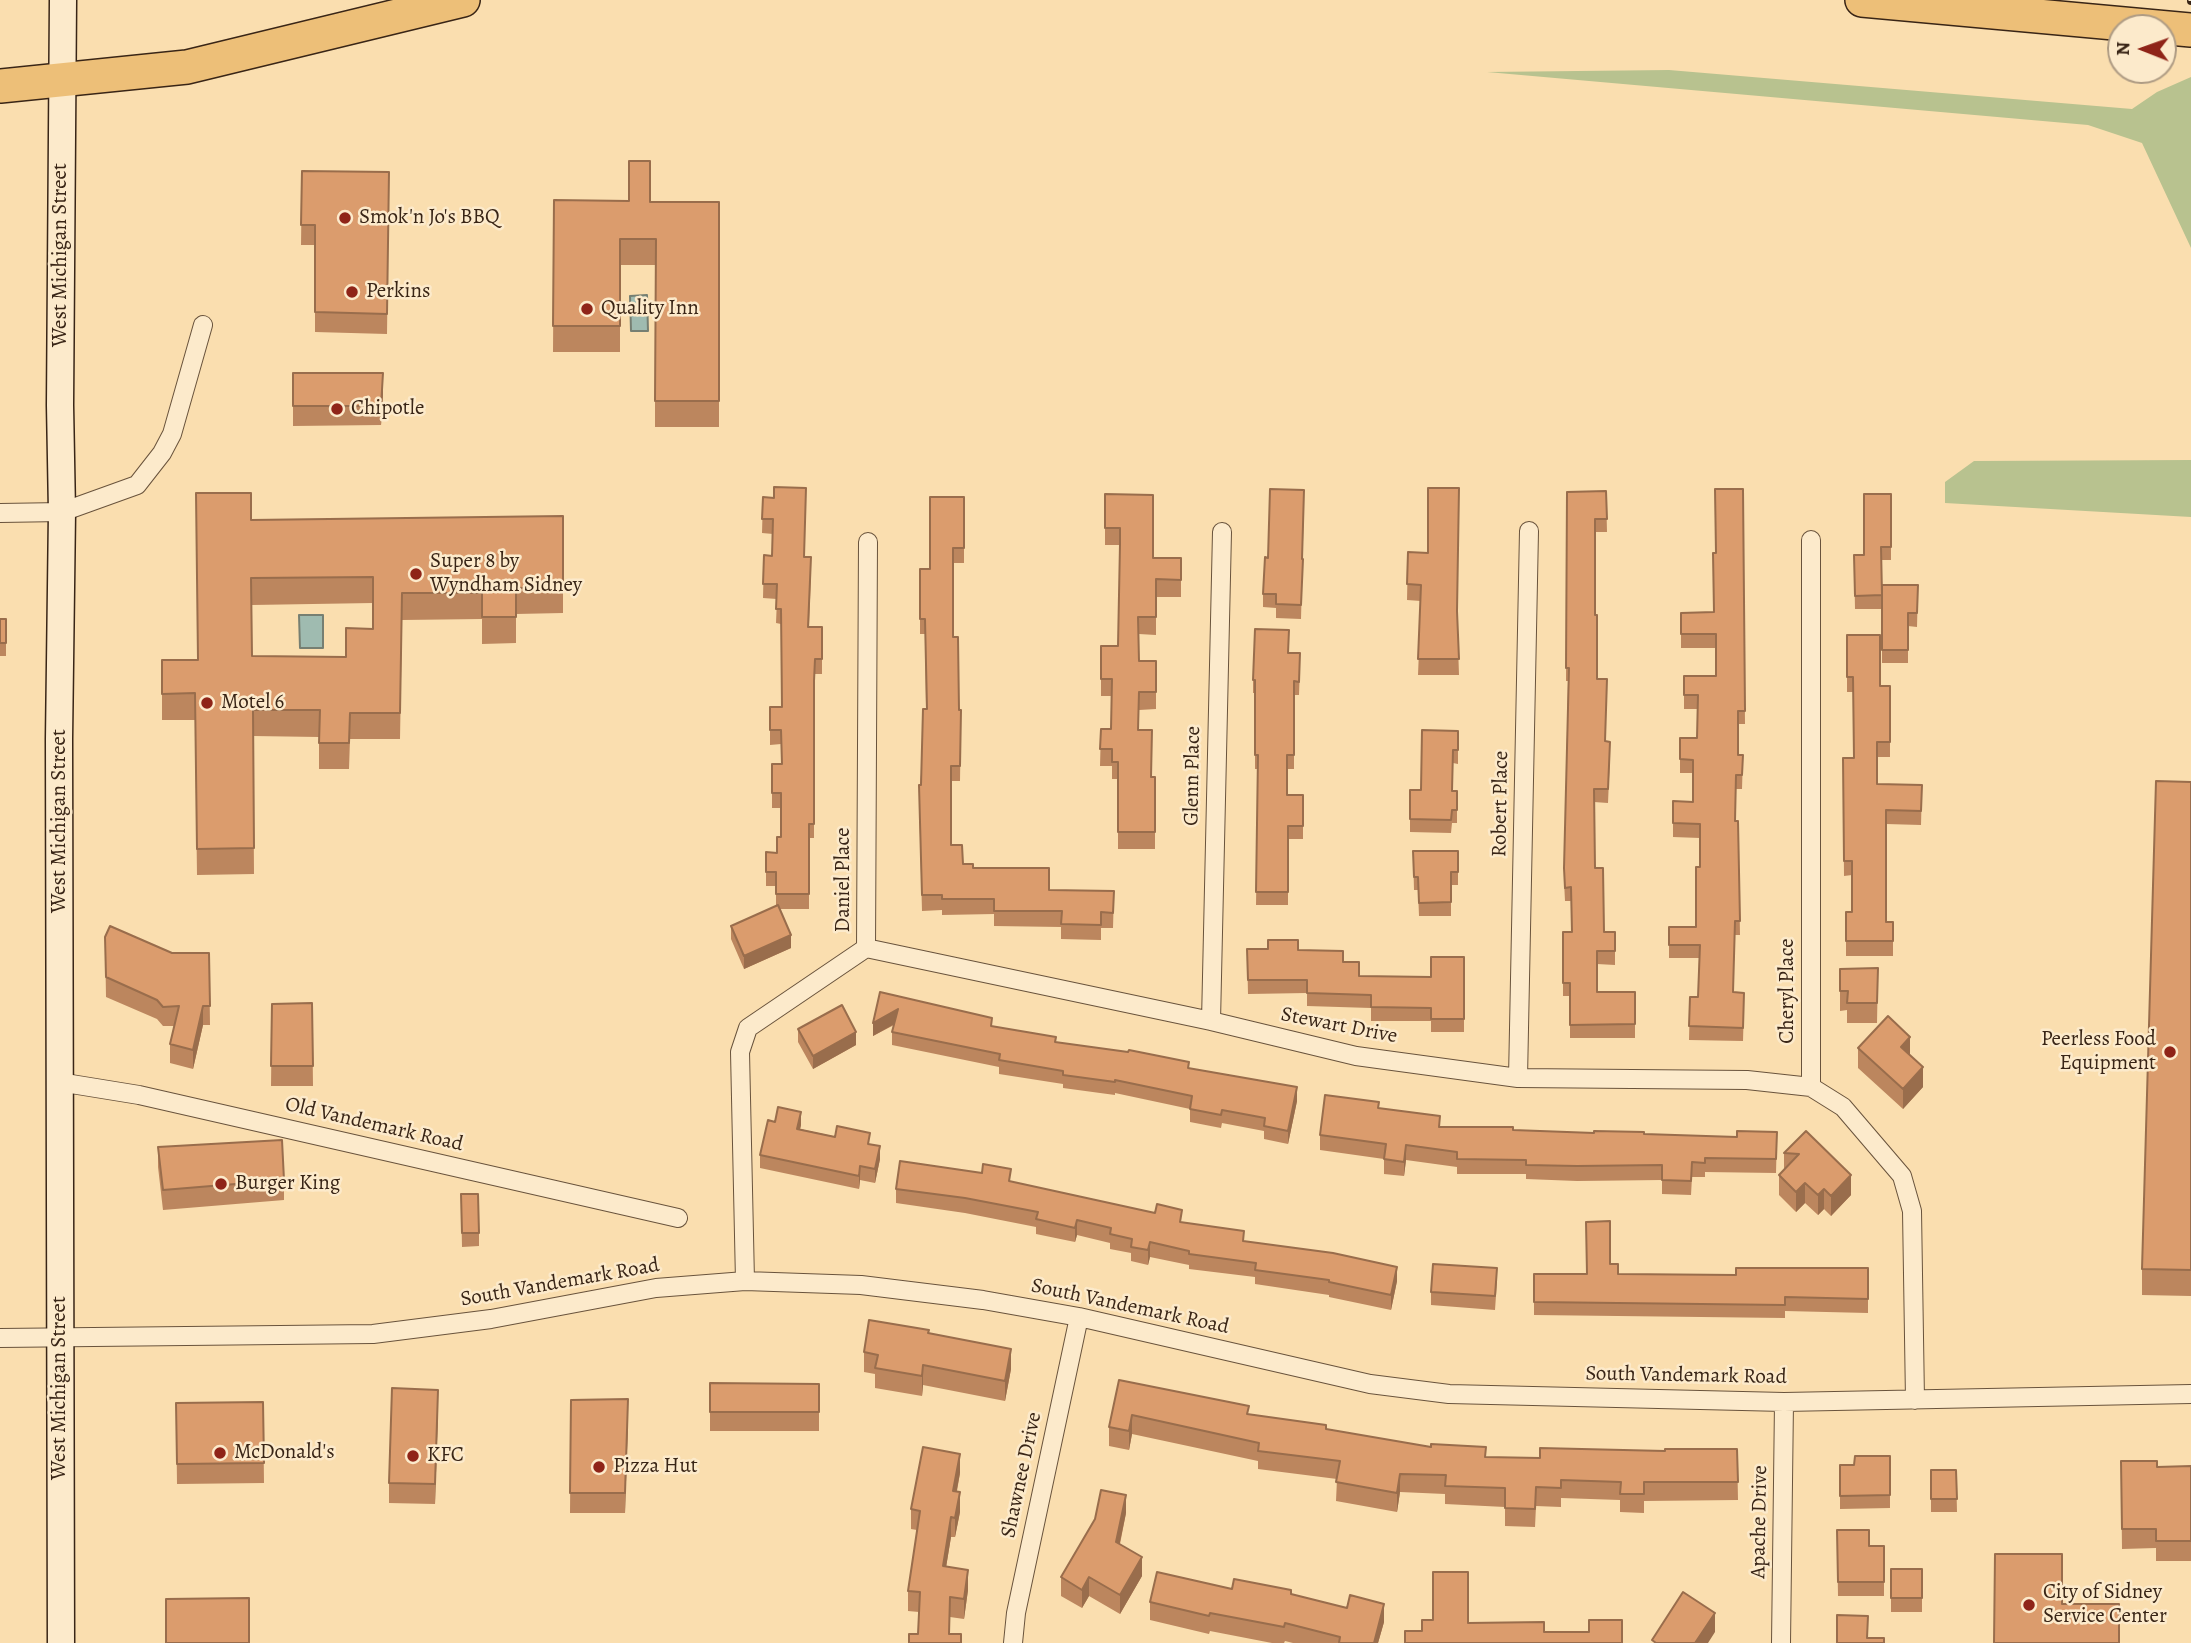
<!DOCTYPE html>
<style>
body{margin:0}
#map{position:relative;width:2191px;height:1643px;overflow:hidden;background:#fadeaf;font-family:Alegreya,serif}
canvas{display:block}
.north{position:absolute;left:2107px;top:14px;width:70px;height:70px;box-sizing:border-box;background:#fceacb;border:2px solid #ae9b83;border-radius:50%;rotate:271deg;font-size:19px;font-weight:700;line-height:28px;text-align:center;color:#392516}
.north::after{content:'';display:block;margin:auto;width:24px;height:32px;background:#8f2418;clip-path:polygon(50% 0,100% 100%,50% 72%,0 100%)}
</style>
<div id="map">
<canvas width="2191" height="1643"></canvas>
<div class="north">N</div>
</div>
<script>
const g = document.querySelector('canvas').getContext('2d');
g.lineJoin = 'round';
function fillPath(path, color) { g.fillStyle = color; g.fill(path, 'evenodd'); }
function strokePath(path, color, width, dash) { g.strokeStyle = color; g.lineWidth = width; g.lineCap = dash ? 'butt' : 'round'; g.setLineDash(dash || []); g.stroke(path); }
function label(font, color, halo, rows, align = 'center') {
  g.font = font + ' Alegreya,serif'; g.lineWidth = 5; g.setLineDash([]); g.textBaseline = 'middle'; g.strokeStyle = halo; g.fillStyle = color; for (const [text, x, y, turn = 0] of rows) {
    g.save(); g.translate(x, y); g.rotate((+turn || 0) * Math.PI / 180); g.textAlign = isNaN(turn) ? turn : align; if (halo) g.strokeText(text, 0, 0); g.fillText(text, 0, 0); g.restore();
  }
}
const green = new Path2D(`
 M1669 70 2132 109 2157 92 2191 77V248L2142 143 2088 125 1487 72Z
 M2191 460V517L1945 503V482L1974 461Z`);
const water = new Path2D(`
 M647 295 648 331H631L630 296Z
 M299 615H323V648H300Z`);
const street = new Path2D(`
 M0 513 62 512 137 485 162 453 172 434 203 325
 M1811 540V1087
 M866 948 1211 1021 1356 1056 1518 1078 1747 1080 1811 1087 1843 1107 1902 1176 1912 1211 1915 1400
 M866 948 868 542
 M1211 1021 1222 532
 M1518 1078 1529 531
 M59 1082 139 1095 678 1218
 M745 1281 740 1052 748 1028 866 948
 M0 1338 373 1334 491 1319 656 1288 745 1281 861 1285 983 1300 1079 1317 1370 1384 1449 1394 1784 1402 2191 1394
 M1013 1643 1016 1613 1079 1317
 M1781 1643 1784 1402`);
const secondary = new Path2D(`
 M61 1643 59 739 62 512 60 405 63 0`);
const highway = new Path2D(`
 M1862 0 2191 30
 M0 86 187 67 463 0`);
const rail = new Path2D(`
 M2191 0V1`);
const wall = new Path2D(`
 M302 171 389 172 387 334 315 332V245H301Z
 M554 200 719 202V427H655V265H620V352H553Z
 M293 373 383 393 381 425 293 426Z
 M1743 489 1745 724H1738V755H1743L1742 789H1736L1735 821H1738L1740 935H1735L1733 992 1744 1006 1743 1041 1689 1040 1690 997H1698L1699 958H1669V927H1696L1700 867V838L1673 837V801L1693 802V773H1680V738H1697L1698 709H1684V676H1716V648H1681V613L1714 612 1716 553Z
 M1606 491 1607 532H1595V615L1597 679 1605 741 1610 755 1608 803 1594 802 1595 868 1604 932H1615V965L1597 964V992H1635V1038H1570V996H1563V932H1572L1571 901H1565L1564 881 1568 681H1566L1567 492Z
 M1105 494 1153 558H1181V597H1156V635L1139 634V661H1156V709L1139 710 1138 730 1152 747 1151 777H1155V849H1118V779H1112V766H1100L1101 729H1111L1112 696H1101V679L1118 646 1120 545H1105Z
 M1891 494V560H1881L1882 588 1918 585 1917 627 1908 626V663H1882V606V609H1855L1854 555H1864Z
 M763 497 805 557 811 572 809 627H822V674H815L814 695V838H809V909H780L791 948 744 969 731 939V926L776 906V886H766V867L777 853 781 837V808H772V764H782L781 744 770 745V707H782L781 624 776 623 777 599 763 598 764 555 772 556 773 534 762 533Z
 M964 497V563H953V637L959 710H961L960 781H951V845L963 864 973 868 1049 890 1114 891 1113 928H1101V940L1061 939V927L994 926V914L942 915V910L922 911 919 800 926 709 925 634H920V569H930Z
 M1304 503 1301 619 1276 618V608L1263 607V594L1268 558Z
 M563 516V613L516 614V643L482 644V619L402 620 400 739H350L349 769H319V737L253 736 254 874 197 875 195 720H162V660H197L251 520ZM373 603V629L346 657 252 656V605Z
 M1408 552 1457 616 1459 675H1418L1421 601 1407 600Z
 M0 619H6V656H0Z
 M1847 635 1880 686H1890V757H1877V784L1922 785 1921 825 1886 824V922H1893V956H1846V912H1852V875L1844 876 1843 758H1854L1853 692H1847Z
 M1289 653 1300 667 1299 695H1294V769H1287V795H1303V839H1288V905H1256L1258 769H1255V693H1253V680Z
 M1458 731V764L1453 763 1452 791H1457V823H1452L1451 833 1410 832V790H1421Z
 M2191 782V1296L2142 1295V1269Z
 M1413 851H1458V885H1451V916H1419L1418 890H1414Z
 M105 937 172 953H209L210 1025H203L193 1069 170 1063V1044L175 1026H163L157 1019 106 997Z
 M1247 949 1298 950 1343 962 1359 976 1431 977 1464 957V1032H1431V1021H1371V1008L1307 1006V993L1248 994Z
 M1878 968 1877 1023H1847V1010L1840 1011V969Z
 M312 1003 313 1086H271L272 1004Z
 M873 1023 992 1026 1056 1042 1189 1068 1297 1101 1288 1144 1264 1139V1131L1222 1123 1221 1128 1190 1122V1109L1115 1093V1095L1063 1088V1084L999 1074V1067L892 1045V1032L894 1025 873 1036Z
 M798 1029 856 1045 813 1069 798 1042Z
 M1858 1048 1910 1055 1923 1087 1903 1109 1858 1068Z
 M1379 1108 1440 1127 1594 1133 1737 1137 1777 1132 1776 1173 1705 1172V1177H1692L1691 1195 1662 1194V1180L1577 1181 1526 1179V1174H1457V1167L1406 1160 1404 1176 1384 1174V1159L1320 1150V1135Z
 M775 1122 801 1125 800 1129 870 1144 880 1159 875 1183 860 1180 859 1189 760 1168V1155Z
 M1806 1131 1851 1195 1831 1216 1824 1209 1818 1215 1805 1203 1796 1212 1779 1195V1175L1784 1170V1153Z
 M158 1147 284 1180V1200L163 1210 158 1167Z
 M1011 1182 1182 1223 1244 1241 1397 1281 1391 1310 1329 1297V1295L1255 1284V1277L1189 1269V1265L1150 1257 1148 1265 1131 1261V1253L1110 1249V1243L1077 1235 1075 1242 1036 1234V1227L965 1213 896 1203V1189Z
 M461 1194 479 1233V1246L462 1247Z
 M1610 1264 1618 1274 1736 1275 1868 1268V1313L1785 1311V1318L1534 1315V1274H1586Z
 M1497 1281 1495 1310 1431 1305V1292Z
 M929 1333 1011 1369 1005 1401 923 1385 922 1396 875 1388V1374L864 1372V1352Z
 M1119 1380 1249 1415 1486 1457 1540 1458 1665 1451 1737 1449 1738 1500 1644 1501V1513L1620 1512V1500L1561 1498V1507L1536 1506 1535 1527 1505 1526V1507L1445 1504V1494L1400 1492 1397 1512 1336 1501 1337 1479 1258 1469V1461L1132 1434 1129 1450 1109 1446V1427Z
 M710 1383 819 1384V1431H710Z
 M571 1400 628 1419 625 1513H570Z
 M263 1402 264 1483 177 1484 176 1403Z
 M438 1410 435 1504 389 1503V1483Z
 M1890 1456V1508L1840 1509V1465H1854Z
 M2121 1461 2157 1467 2191 1466V1561H2156V1548L2122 1549Z
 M1931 1470H1956L1957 1512H1931Z
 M960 1473 957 1491 960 1512 955 1537H951L946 1567 968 1590 964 1619 950 1617 918 1634 919 1612 908 1611V1591L917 1530 911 1529V1509Z
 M1126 1513 1120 1544 1142 1576 1120 1614 1089 1596 1082 1608 1061 1596V1577Z
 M1837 1530 1869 1546H1884V1596H1838Z
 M1891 1569H1922V1612H1891Z
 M1232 1589 1291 1594 1384 1622 1378 1643H1293L1285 1641 1284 1643H1272L1210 1631 1209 1634 1150 1620V1602Z`);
const shadedWall = new Path2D(`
 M383 373V393L381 425V406Z
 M791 935V948L744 969V956Z
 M203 1006V1025L193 1069V1050Z
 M898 1009V1022L873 1036V1023Z
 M856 1032V1045L813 1069V1056Z
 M1910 1037V1057L1901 1047Z
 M1923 1067V1087L1903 1109V1089Z
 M1297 1087V1101L1288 1144V1131Z
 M801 1112V1125L797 1142V1129Z
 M1406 1145V1160L1404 1176V1162Z
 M880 1146V1159L875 1183V1169Z
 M860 1166V1180L859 1189V1176Z
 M1851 1175V1195L1831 1216V1196Z
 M1805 1183V1203L1796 1212V1192Z
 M1824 1189V1209L1818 1215V1195Z
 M1077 1220V1235L1075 1242V1228Z
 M1150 1242V1257L1148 1265V1250Z
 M1397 1267V1281L1391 1310V1295Z
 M1011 1349V1369L1005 1401V1381Z
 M923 1365V1385L922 1396V1376Z
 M438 1390V1410L435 1504V1484Z
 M628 1399V1419L625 1513V1493Z
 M1132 1415V1434L1129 1450V1431Z
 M960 1454V1473L953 1510V1491Z
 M1400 1474V1492L1397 1512V1493Z
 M960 1492V1512L955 1537V1518Z
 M1126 1495V1513L1116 1561V1542Z
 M951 1517V1537L943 1586V1566Z
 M1142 1557V1576L1120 1614V1595Z
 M968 1570V1590L964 1619V1599Z
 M1089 1577V1596L1082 1608V1590Z
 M1384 1604V1622L1378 1643H1374Z
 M1715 1613V1632L1708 1643H1695Z`);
const building = new Path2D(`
 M629 161H650V202H719V401H655L656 239H620V326H553L554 200 629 201Z
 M302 171 389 172 387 314 315 312V225H301Z
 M293 373H383L381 406H293Z
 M774 487 806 488 804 557H811L808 627H822V659H815L814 681V824H809V894H776V872H766V852L777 853V837H781V793H772V764H782L781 730H770V707H782L781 609H776L777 584H763L764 555 772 556 773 519H762L763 497 774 498Z
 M1428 488H1459L1457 611 1459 659H1418L1421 585 1407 584 1408 552 1428 553Z
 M1270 489 1304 490 1302 559H1303L1301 605 1276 604V594H1263L1265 557 1268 558Z
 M1715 489H1743L1745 711H1738V755H1743L1742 775H1736L1735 821H1738L1740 921H1735L1733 992 1744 993 1743 1028 1689 1026 1690 997H1698L1700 945H1669V927H1696V867H1700V824L1673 823V801L1693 802V760L1680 759V738H1697L1698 695H1684V676H1716V634H1681V613L1714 612 1713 553H1716Z
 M1606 491 1607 519H1595V615H1597V679H1607L1605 741 1610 742 1608 789H1594L1595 868H1603L1604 932H1615V951H1597V992H1635V1024L1570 1025V983H1563V932H1572L1571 887 1565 888 1564 868 1569 668H1566L1567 492Z
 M196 493H251V520L563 516V587L516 588V617H482V593H402L400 713H350L349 743H319L320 710H253L254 848 197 849 195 693 162 694V660H198ZM373 577V629L346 628V657L252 656 251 578Z
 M1105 494 1153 495V558H1181V580L1156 579V617H1138L1139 661H1156V692H1139L1138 730H1152L1151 777H1155V832H1118V762H1112V749H1100L1101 729H1111L1112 679H1101V646H1118L1120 544V528H1105Z
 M1864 494H1891V547H1881L1882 595 1855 596 1854 555H1864Z
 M930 497H964V548H953V637H958L959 710H961L960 766H951V845H962L963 864H973V868H1049V890L1114 891 1113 913 1101 912V925L1061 924 1062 911H994V899H942V895H922L919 785H921L923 709H927L925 619H920V569H930Z
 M1882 585H1918L1917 613H1908V650H1882Z
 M0 619H6V643H0Z
 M1255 629 1289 630 1288 653H1300L1299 682 1294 681V755H1287V795H1303V826H1288V892H1256L1258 755H1255V680H1253Z
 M1847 635H1880V686H1890V742H1877V784L1922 785 1921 811 1886 810V922H1893V941H1846V912H1852V861H1844L1843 758H1854L1853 677H1847Z
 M1422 730 1458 731V750H1453L1452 791H1457V810H1452L1451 820 1410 819V790H1421Z
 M2156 781 2191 782V1270L2142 1269Z
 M1413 851H1458V872H1451V902L1419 903 1418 877H1414Z
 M778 905 791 935 744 956 731 926Z
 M110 926 172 953H209L210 1006H203L193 1050 170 1044 179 1006 163 1007 157 1000 106 977 105 937Z
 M1268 940H1298V950L1343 951V962H1359V976L1431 977V957H1464V1019H1431V1008L1371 1007V995L1307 993V980H1248L1247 949H1268Z
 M1878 968 1877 1003H1847L1848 991H1840V969Z
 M880 992 992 1018 991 1026 1056 1037 1055 1042 1128 1052 1129 1050 1189 1062 1188 1068 1297 1087 1288 1131 1264 1126 1265 1118 1222 1110 1221 1115 1190 1109 1192 1096 1115 1080V1082L1063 1075V1071L999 1060 1000 1054 892 1032 898 1009 873 1023Z
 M312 1003 313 1066H271L272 1004Z
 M842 1005 856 1032 813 1056 798 1029Z
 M1888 1016 1910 1037 1901 1047 1923 1067 1903 1089 1858 1048Z
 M1325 1095 1379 1102 1378 1108 1440 1116 1439 1127H1513V1130L1594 1133V1131L1644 1132V1134L1737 1137V1131L1777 1132 1776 1159 1705 1158V1163L1692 1162 1691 1181 1662 1180V1165L1577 1166 1526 1165V1160L1457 1159V1152L1406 1145 1404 1162 1384 1159 1386 1144 1320 1135Z
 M778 1107 801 1112 797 1129 835 1137 837 1126 870 1133 868 1144 880 1146 875 1169 860 1166 859 1176 760 1155 768 1120 775 1122Z
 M1806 1131 1851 1175 1831 1196 1824 1189 1818 1195 1805 1183 1796 1192 1779 1175 1799 1154 1784 1153Z
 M282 1140 284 1180 163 1190 158 1147Z
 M900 1161 982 1173 983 1164 1011 1169 1009 1181 1155 1213 1157 1204 1182 1210 1180 1222 1244 1231 1243 1241 1333 1253 1397 1267 1391 1295 1329 1282V1280L1255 1270 1256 1263 1189 1254V1251L1150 1242 1148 1250 1131 1247 1132 1239 1110 1234 1111 1228 1077 1220 1075 1228 1036 1219 1038 1212 965 1198 896 1189Z
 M461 1194H478L479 1233H462Z
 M1610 1221V1264H1618V1274L1736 1275V1268H1868V1299L1785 1297V1305L1534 1302V1274H1587L1586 1222Z
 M1433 1264 1497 1268 1495 1296 1431 1292Z
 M869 1320 929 1330 928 1333 1011 1349 1005 1381 923 1365 922 1376 875 1368 878 1355 864 1352Z
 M1119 1380 1249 1406 1247 1414 1326 1425V1429L1431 1447V1444L1486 1447 1485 1457 1540 1458V1448L1665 1451V1449H1737L1738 1482H1644V1494H1620L1621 1482 1561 1480V1488L1536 1487 1535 1509 1505 1508V1488L1445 1486 1446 1475 1400 1474 1397 1493 1336 1482 1340 1461 1258 1451 1259 1443 1132 1415 1129 1431 1109 1427Z
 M710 1383 819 1384V1412H710Z
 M392 1388 438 1390 435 1484 389 1483Z
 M628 1399 625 1493H570L571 1400Z
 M263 1402 264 1463 177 1464 176 1403Z
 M923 1447 960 1454 953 1491 960 1492 955 1518 951 1517 943 1566 968 1570 964 1599 950 1597 949 1634H961V1643H909V1634H918L920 1592 908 1591 920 1511 911 1509Z
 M1855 1456H1890V1495L1840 1496V1465H1854Z
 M2121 1461H2157V1467L2191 1466V1541H2156V1529H2122Z
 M1931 1470H1956L1957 1499H1931Z
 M1101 1490 1126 1495 1116 1542 1142 1557 1120 1595 1089 1577 1082 1590 1061 1577 1095 1519Z
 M1837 1530H1869V1546H1884V1582H1838Z
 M1995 1554H2062V1604H2119V1643H1994Z
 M1891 1569H1922V1598H1891Z
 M1157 1572 1232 1589 1234 1579 1291 1590V1594L1347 1608 1350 1595 1384 1604 1374 1643H1339L1340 1637 1285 1623 1284 1627 1210 1613 1209 1616 1150 1602Z
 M1433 1572H1468V1623L1544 1622V1632H1589V1620H1622V1643H1405V1631H1422V1620H1433Z
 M1683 1592 1715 1613 1695 1643H1656L1652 1640Z
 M249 1598V1643H166V1599Z
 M1837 1615 1868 1616 1867 1638H1884V1643H1837Z`);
const markers = [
 [345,218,7,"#8f2418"],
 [352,292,7,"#8f2418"],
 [587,309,7,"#8f2418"],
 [337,409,7,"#8f2418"],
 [416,574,7,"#8f2418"],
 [207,703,7,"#8f2418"],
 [2170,1052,7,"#8f2418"],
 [221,1184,7,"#8f2418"],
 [220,1453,7,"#8f2418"],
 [413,1456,7,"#8f2418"],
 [599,1467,7,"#8f2418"],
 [2029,1605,7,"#8f2418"]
];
const poiNames = [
 ["Smok'n Jo's BBQ",359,218],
 ["Perkins",366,292],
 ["Quality Inn",601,309],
 ["Chipotle",351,409],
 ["Super 8 by",430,562],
 ["Wyndham Sidney",430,586],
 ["Motel 6",221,703],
 ["Peerless Food",2156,1040,"right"],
 ["Equipment",2156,1064,"right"],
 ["Burger King",235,1184],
 ["McDonald's",234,1453],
 ["KFC",427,1456],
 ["Pizza Hut",613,1467],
 ["City of Sidney",2043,1593],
 ["Service Center",2043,1617]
];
const streetNames = [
 ["West Michigan Street",61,255,-90],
 ["Glenn Place",1193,776,-89],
 ["Robert Place",1501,804,-89],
 ["West Michigan Street",60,821,-90],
 ["Daniel Place",844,880,-90],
 ["Cheryl Place",1788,991,-90],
 ["Stewart Drive",1339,1026,11],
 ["Old Vandemark Road",374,1125,13],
 ["South Vandemark Road",560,1283,-10],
 ["South Vandemark Road",1130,1307,12],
 ["South Vandemark Road",1686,1376,1],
 ["West Michigan Street",60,1388,-90],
 ["Shawnee Drive",1022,1475,-78],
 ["Apache Drive",1760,1522,-89]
];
fillPath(green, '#b8c28f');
fillPath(water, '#9fbbb0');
strokePath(water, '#767f72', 2);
strokePath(street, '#69533c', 20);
strokePath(secondary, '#392516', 29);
strokePath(highway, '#392516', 36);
strokePath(street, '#fceacb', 18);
strokePath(secondary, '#fceacb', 26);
strokePath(highway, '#edbf78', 33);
strokePath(rail, '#392516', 8);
strokePath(rail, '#fceacb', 5, [16]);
fillPath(wall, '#bc865e');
fillPath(shadedWall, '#996d4c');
fillPath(building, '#db9c6d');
strokePath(building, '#996d4c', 2);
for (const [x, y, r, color] of markers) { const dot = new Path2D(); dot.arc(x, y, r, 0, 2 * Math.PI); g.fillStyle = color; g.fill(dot); strokePath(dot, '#fceacb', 2.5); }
label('21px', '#392516', '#fceacb', poiNames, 'left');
label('21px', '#392516', '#fceacb', streetNames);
</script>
